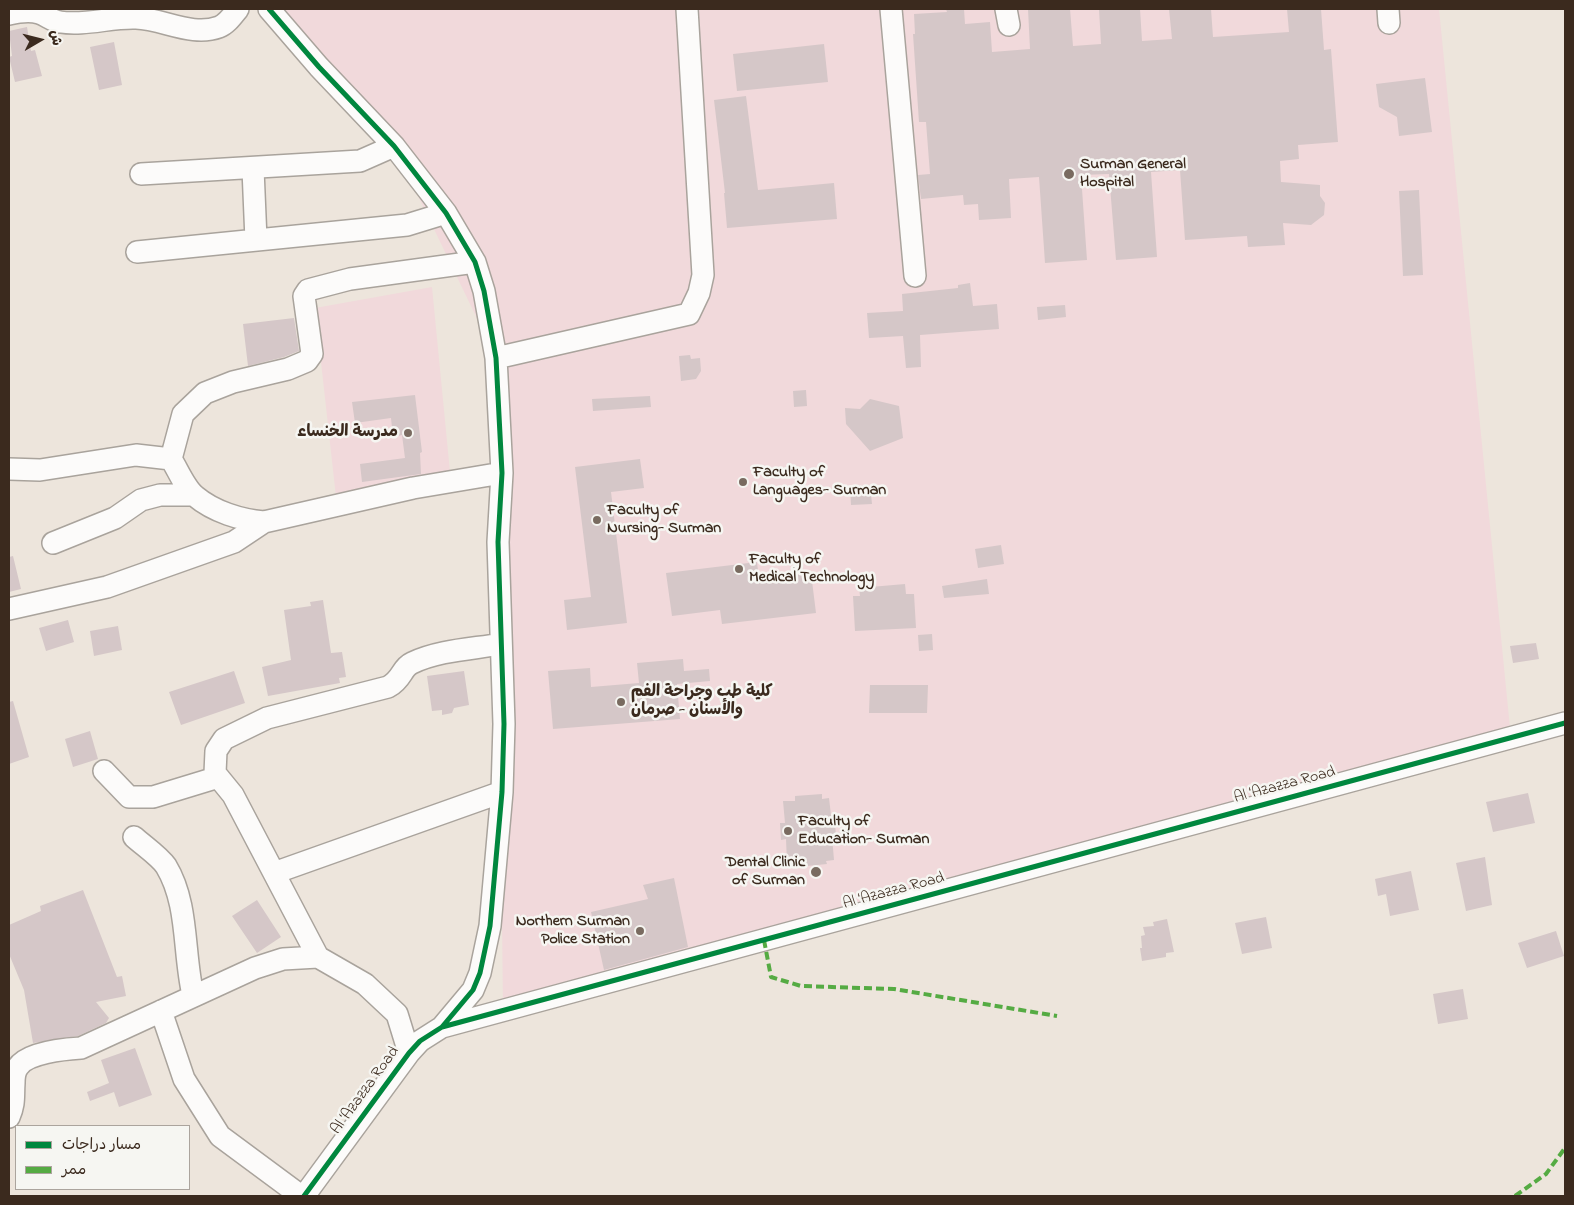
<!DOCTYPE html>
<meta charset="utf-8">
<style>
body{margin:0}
#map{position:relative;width:1574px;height:1205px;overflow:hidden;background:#ede5dc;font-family:"Indie Flower","Playpen Sans Arabic",sans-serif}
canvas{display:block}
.frame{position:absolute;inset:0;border:10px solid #3b2a1e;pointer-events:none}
.legend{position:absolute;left:15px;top:1125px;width:175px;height:65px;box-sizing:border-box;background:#f6f6f2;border:1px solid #aba49d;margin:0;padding:6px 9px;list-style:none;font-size:15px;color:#3b2a1e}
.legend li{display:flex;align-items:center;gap:10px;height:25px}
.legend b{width:25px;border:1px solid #aba49d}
.north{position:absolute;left:15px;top:15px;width:50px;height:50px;-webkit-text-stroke:4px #f6f6f2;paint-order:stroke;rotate:82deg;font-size:14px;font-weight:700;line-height:20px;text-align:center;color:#3b2a1e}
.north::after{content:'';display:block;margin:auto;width:18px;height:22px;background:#3b2a1e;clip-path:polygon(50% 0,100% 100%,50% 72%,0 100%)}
</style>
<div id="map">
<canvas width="1574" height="1205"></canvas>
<div class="frame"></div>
<ul class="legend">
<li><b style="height:6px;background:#00873e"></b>مسار دراجات</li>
<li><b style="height:6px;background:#55ab43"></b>ممر</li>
</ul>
<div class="north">ش</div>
</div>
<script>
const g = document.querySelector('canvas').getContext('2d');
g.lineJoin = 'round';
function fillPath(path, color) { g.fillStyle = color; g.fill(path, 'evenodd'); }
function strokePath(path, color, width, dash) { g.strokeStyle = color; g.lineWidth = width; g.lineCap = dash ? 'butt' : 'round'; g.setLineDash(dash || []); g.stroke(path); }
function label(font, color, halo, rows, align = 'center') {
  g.font = font + ' "Indie Flower","Playpen Sans Arabic",sans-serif'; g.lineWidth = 5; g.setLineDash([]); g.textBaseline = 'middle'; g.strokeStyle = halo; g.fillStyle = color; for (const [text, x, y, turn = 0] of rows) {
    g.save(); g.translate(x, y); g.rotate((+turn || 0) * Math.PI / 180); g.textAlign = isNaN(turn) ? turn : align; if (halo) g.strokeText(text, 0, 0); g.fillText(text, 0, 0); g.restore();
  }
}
const built = new Path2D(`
 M269 9H1439L1511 738 503 1010 496 358 394 146Z
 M432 287 450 472 336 497 315 308Z`);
const building = new Path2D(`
 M946 9H964L965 24 990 22 992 52 1030 49 1028 9H1070L1073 46 1101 44 1099 9H1140L1142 41 1172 39 1169 9H1211L1213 37 1289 32 1287 9H1321L1324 50 1331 49 1338 142 1298 145 1299 159 1280 161 1281 182 1320 185V196L1325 203 1324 215 1311 225 1283 223 1285 245 1248 247 1247 236 1185 240 1180 170 1151 172 1157 257 1116 260 1109 174 1081 175 1087 260 1045 263 1039 177 1009 179 1011 218 979 220 978 204 964 205 963 195 921 199 918 175 930 174 926 122H919L913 34H915L914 14 947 12Z
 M27 27 31 51 35 50 42 76 15 82 9 57 12 56 9 31Z
 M114 42 122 85 99 90 90 47Z
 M824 44 828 82 737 91 733 54Z
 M1425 78 1432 132 1399 136 1397 117 1379 107 1376 84Z
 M746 96 758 190 834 183 837 219 727 228 724 193H725L714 100Z
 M1419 190 1423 275 1403 276 1399 191Z
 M970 283 973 306 997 304 999 329 920 335 921 367 906 368 903 336 869 338 867 313 903 311 902 294 958 288V285Z
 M1065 305 1066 317 1038 320 1037 307Z
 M294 318 299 351 284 357 248 366 243 324Z
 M690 355 691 359 700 358 701 371 696 379 681 381 679 356Z
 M806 390 807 406 794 407 793 391Z
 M415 395 422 452 420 453 421 474 362 482 360 464 405 458 402 435 393 437 391 418 355 423 352 402Z
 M650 396 651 407 593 411 592 399Z
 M870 399 899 406 903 438 870 451 846 424 845 408 860 409Z
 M640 459 644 488 611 492 627 623 567 630 564 600 591 597 575 467Z
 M870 485 872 504 851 505 850 486Z
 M1001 545 1004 564 978 568 975 549Z
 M13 556 21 589 9 592V557Z
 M757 562 759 580 811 573 816 613 722 624 720 610 672 616 666 573Z
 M987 579 989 594 944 598 942 586Z
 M905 584 906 594H914L916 628 855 631 853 596H860L859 588Z
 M323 600 331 653 342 652 346 677 339 678 340 683 268 696 262 667 291 660 284 610 311 606 310 602Z
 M68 620 74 642 46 651 39 628Z
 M118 626 122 650 94 656 90 631Z
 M932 634 933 650 919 651 918 635Z
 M1536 643 1539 659 1513 663 1510 646Z
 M683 659 684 671 709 669 710 681 677 684 680 719 553 729 548 671 590 668 591 687 639 683 637 663Z
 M234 671 245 703 181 725 169 692Z
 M464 671 469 705 454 708 452 713 442 715V710L432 711 427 676Z
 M870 685H928L927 713H869Z
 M13 701 29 757 9 764V702Z
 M90 731 98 759 73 767 65 739Z
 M1528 793 1535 823 1493 832 1486 802Z
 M822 794V799L829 798 832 824H835L836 836H832L834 860 826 861 827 864 797 867 796 863H787L786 839 781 840 780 823H785L783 801H795V796Z
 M1485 857 1492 905 1466 911 1456 863Z
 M1411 871 1419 910 1390 916 1386 894 1378 896 1375 879Z
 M674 878 688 947 604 970 591 912 648 899 643 885Z
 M83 890 117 977 122 976 126 996 96 1002 109 1018 106 1023 78 1036 33 1043 24 990 9 954V925L41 911 40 906Z
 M257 900 281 937 257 953 232 916Z
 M1266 917 1272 948 1242 954 1235 923Z
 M1167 919 1174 952 1166 953V957L1142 961 1140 948H1142L1141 936 1145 935 1143 927 1154 926 1153 922Z
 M1556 931 1564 956 1527 968 1518 943Z
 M1463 989 1468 1019 1438 1024 1433 994Z
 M135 1048 152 1095 119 1107 114 1092 90 1101 87 1092 109 1083 101 1060Z`);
const minor = new Path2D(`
 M269 9 319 67 394 146 446 213 475 262 484 291 496 358 502 473 498 542 504 724 502 792 490 926 480 973 473 990 442 1027
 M891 9 915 276
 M1006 9 1009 25
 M1388 9 1389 23
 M9 14C18 12 29 10 39 13 46 15 52 21 60 22 85 26 111 17 136 18 164 19 192 37 219 27 227 24 233 15 238 9
 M253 169 256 240
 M141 174 360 161 394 146
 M137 252 407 225 446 213
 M496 358 689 314 699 293 703 275 687 9
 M171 459 183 414 205 393 233 382 288 369 307 361 312 354 304 296 308 290 350 279 475 262
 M9 469 40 470 136 455 171 459C178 470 185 488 195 496 214 512 241 520 264 522L413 488 502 473
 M53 543 115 518 141 500 160 495H194
 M9 609 107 587 234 542 264 522
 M104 771 129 797H153L212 779 215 773 216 751 224 739 267 718 388 687C403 679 401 668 412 663 439 650 473 649 501 644
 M215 773 233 795 318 957
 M134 837C144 846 159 856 166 866 189 904 183 952 193 995
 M274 873 502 792
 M161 1011 184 1079 220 1136 301 1196
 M9 1117C15 1103 13 1097 14 1083 14 1079 15 1071 18 1067 27 1053 64 1049 81 1048L255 968 283 959 318 957 365 984 397 1014 409 1053
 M304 1196 409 1053 420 1041 442 1027 1565 723`);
const quiet = new Path2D(`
 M764 940 771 977 801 986 894 989 1057 1016
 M1515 1196 1546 1174 1565 1148`);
const cycleway = new Path2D(`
 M269 9 319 67 394 146 446 213 475 262 484 291 496 358 502 473 498 542 504 724 502 792 490 926 480 973 473 990 442 1027
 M304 1196 409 1053 420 1041 442 1027 1565 723`);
const markers = [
 [1069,174,6,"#796b60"],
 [408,433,5,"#796b60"],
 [743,482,5,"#796b60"],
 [597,520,5,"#796b60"],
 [739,569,5,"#796b60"],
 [621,702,5,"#796b60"],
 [788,831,5,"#796b60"],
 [816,872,6,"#796b60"],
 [640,931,5,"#796b60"]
];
const poiNames = [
 ["Surman General",1080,165],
 ["Hospital",1080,183],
 ["مدرسة الخنساء",398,433,"right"],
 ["Faculty of",753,473],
 ["Languages- Surman",753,491],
 ["Faculty of",607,511],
 ["Nursing- Surman",607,529],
 ["Faculty of",749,560],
 ["Medical Technology",749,578],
 ["كلية طب وجراحة الفم",631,693],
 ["والأسنان - صرمان",631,711],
 ["Faculty of",798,822],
 ["Education- Surman",798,840],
 ["Dental Clinic",805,863,"right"],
 ["of Surman",805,881,"right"],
 ["Northern Surman",630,922,"right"],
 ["Police Station",630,940,"right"]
];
const streetNames = [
 ["Al ‘Azazza Road",1285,786,-15],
 ["Al ‘Azazza Road",894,892,-15],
 ["Al ‘Azazza Road",366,1091,-54]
];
fillPath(built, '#f1d9db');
fillPath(building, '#d5c7c8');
strokePath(minor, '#a9a39c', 24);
strokePath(minor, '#fcfbfa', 21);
strokePath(quiet, '#55ab43', 4, [8, 4]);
strokePath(cycleway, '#00873e', 5);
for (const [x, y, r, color] of markers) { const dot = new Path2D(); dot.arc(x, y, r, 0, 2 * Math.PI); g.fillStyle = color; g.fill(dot); strokePath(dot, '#f6f6f2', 2); }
label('bold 16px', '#3b2a1e', '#f6f6f2', poiNames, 'left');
label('16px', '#3b2a1e', '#f6f6f2', streetNames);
</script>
